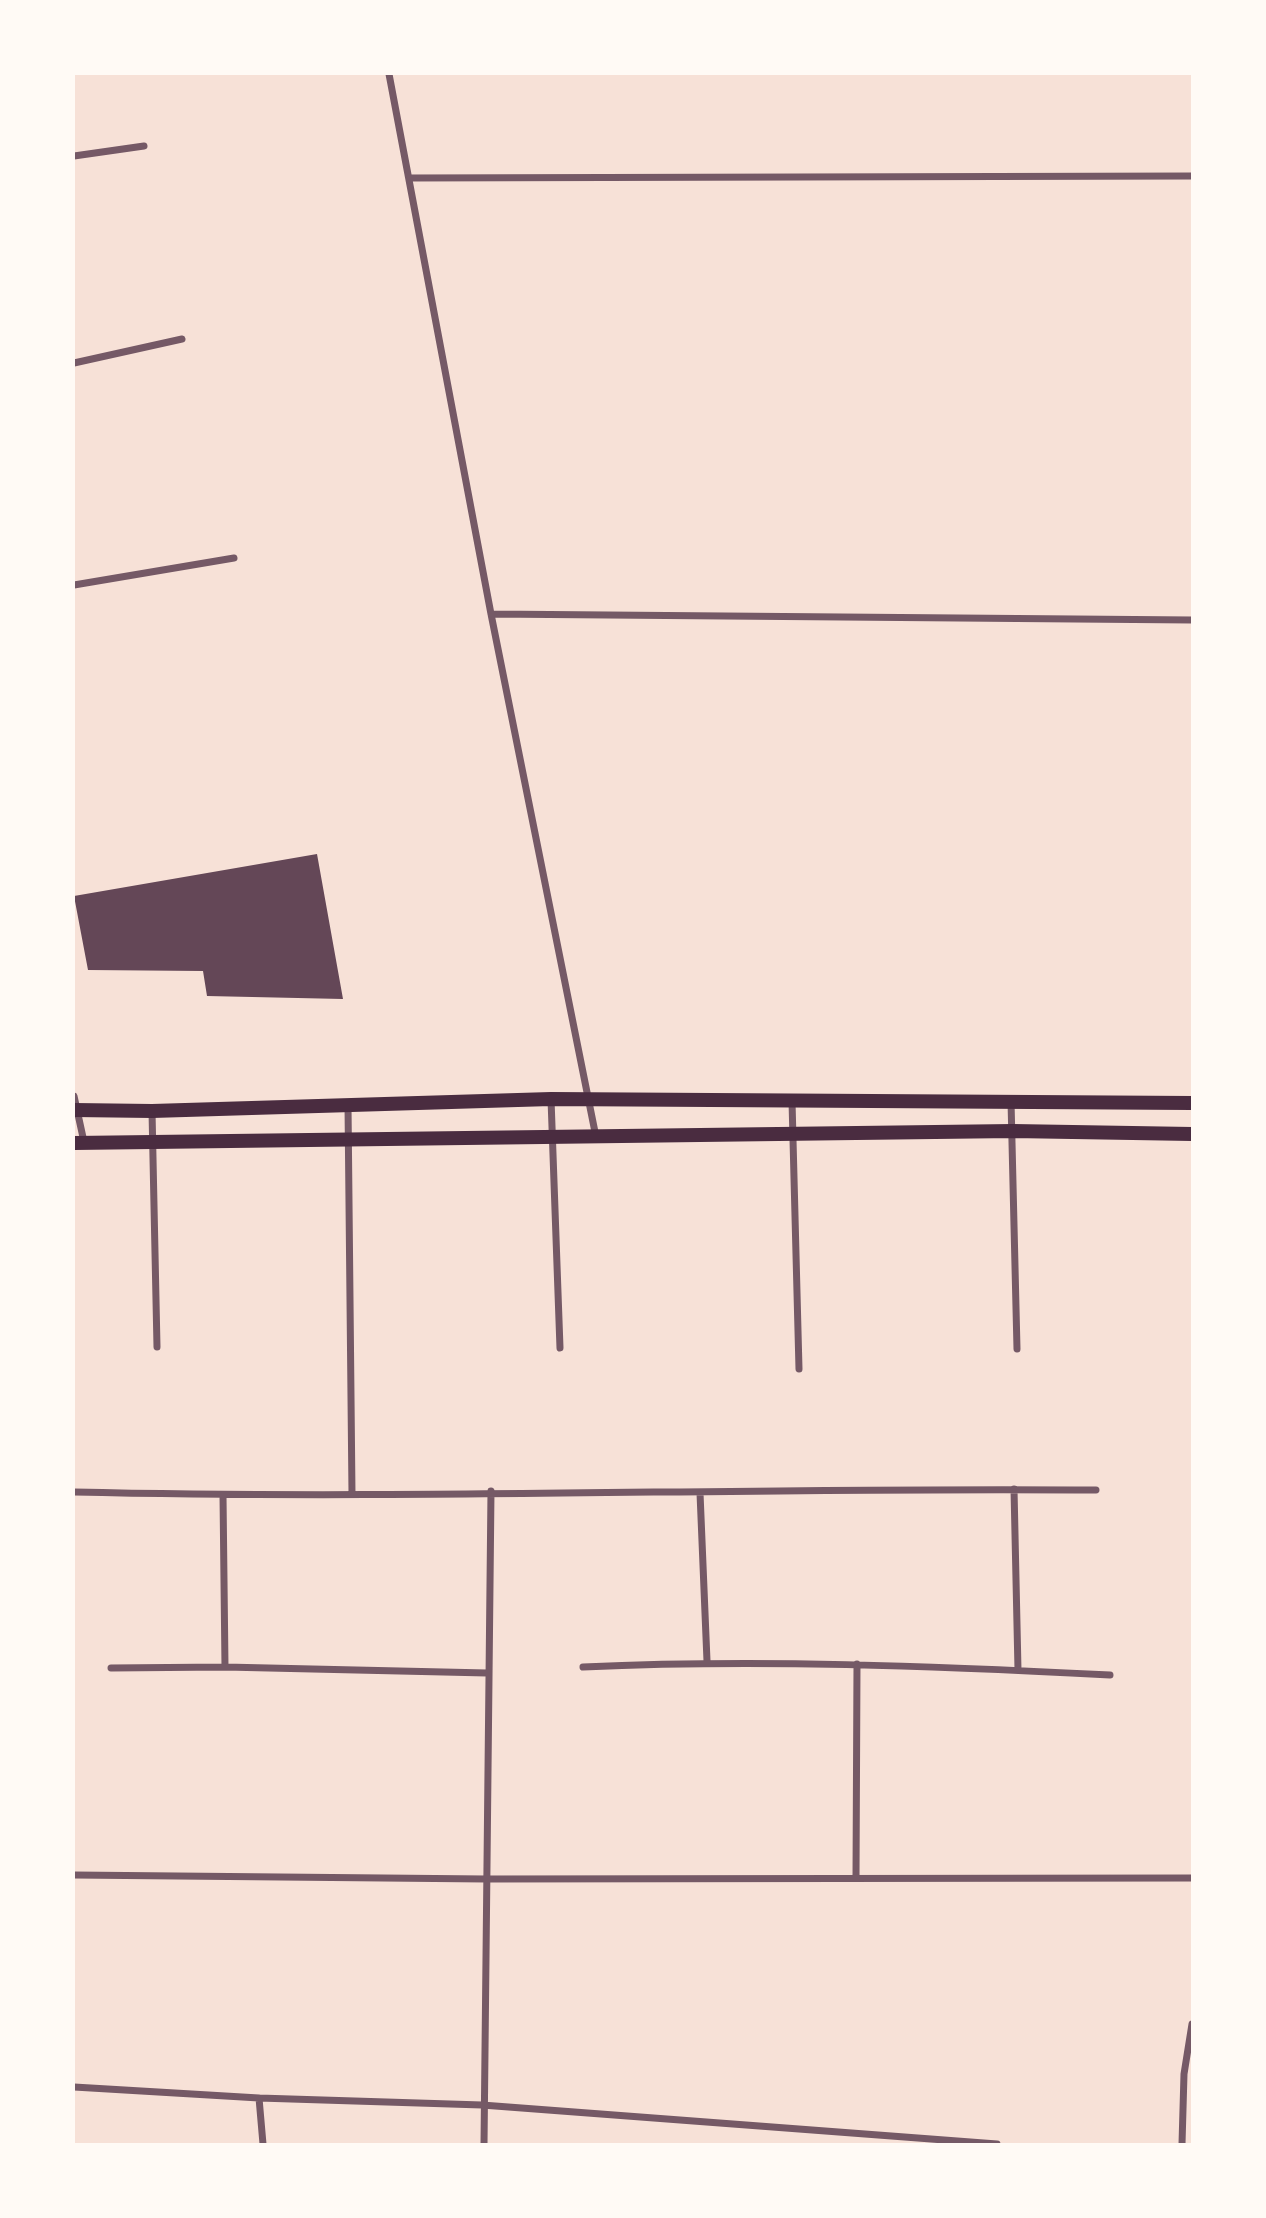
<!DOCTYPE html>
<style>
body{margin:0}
#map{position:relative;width:1266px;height:2218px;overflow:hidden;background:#f7e1d7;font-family:"Zilla Slab",serif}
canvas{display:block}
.frame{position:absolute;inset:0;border:75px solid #fffaf5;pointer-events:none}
</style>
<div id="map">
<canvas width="1266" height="2218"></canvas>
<div class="frame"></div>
</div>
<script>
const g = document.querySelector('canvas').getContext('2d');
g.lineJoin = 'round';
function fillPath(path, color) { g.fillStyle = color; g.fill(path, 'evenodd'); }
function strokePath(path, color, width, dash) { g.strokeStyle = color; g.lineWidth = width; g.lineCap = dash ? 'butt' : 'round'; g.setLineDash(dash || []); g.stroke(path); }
const building = new Path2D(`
 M317 854 343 999 207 996 203 971 88 970 74 896Z`);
const minor = new Path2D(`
 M389 74 491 614 596 1137
 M74 156 144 146
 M409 178 1192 176
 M74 363 182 339
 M74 585 234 558
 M491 614 1192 620
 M74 1096 84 1142
 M551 1099 560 1348
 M792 1101 799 1369
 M1011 1101 1017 1349
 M348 1105 352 1494
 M152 1111 157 1347
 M1014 1489 1018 1670
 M74 1492C414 1500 755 1487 1096 1490
 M700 1493 707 1661
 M223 1495 225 1667
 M583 1667C759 1659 934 1666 1110 1675
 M111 1668 225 1667 487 1673
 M74 1875 486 1879 1192 1878
 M856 1877 857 1664
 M74 2087 259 2098 482 2105 997 2144
 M259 2098 263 2144
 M484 2144 491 1491
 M1182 2144 1184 2074 1192 2024`);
const secondary = new Path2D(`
 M74 1110 152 1111 551 1099 1192 1103
 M74 1143 1013 1131 1192 1134`);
fillPath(building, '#644757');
strokePath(minor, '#755966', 7);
strokePath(secondary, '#4a2c40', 14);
</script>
